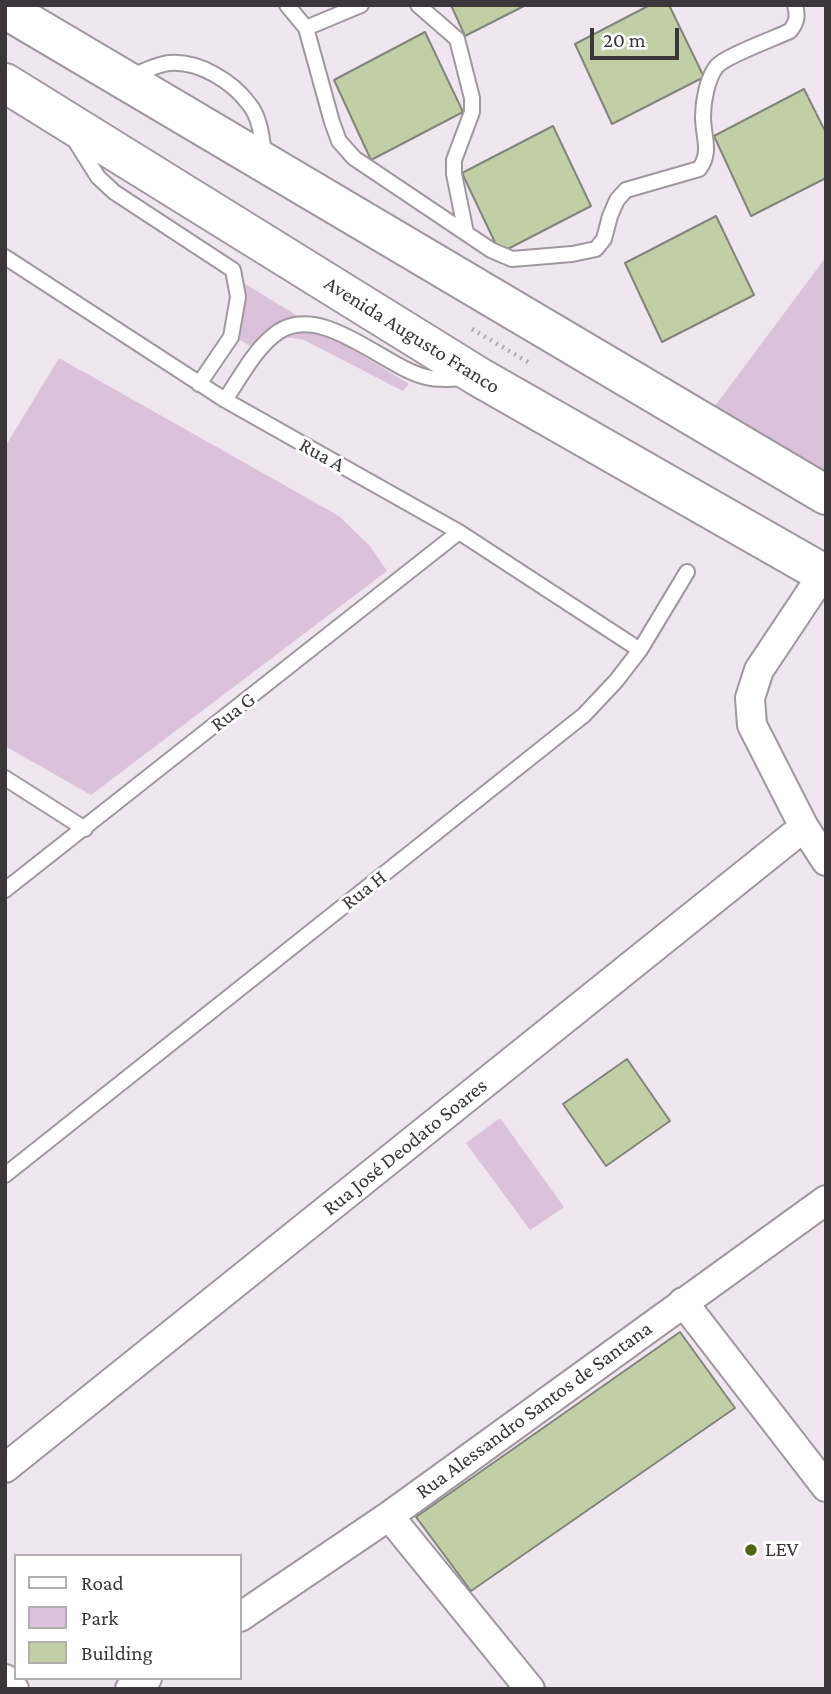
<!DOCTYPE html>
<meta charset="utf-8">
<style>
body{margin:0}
#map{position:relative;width:831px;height:1694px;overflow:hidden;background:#f0e6ef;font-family:"Crimson Pro",serif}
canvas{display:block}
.frame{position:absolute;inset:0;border:7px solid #3a363a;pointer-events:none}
.legend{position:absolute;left:14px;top:1554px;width:228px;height:126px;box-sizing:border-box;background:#fff;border:2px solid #b0afb0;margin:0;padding:9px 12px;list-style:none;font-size:21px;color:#3a363a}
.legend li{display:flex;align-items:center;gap:14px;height:35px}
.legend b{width:35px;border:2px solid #b0afb0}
.scale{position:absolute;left:590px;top:28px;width:89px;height:32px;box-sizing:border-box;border:4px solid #3a363a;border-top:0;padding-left:9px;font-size:21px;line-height:24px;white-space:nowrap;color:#3a363a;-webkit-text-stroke:5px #fff;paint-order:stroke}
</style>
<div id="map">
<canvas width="831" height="1694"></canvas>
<div class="frame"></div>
<ul class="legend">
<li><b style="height:9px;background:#fff"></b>Road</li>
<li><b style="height:19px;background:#dcc1db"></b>Park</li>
<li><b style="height:19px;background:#c2cfa6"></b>Building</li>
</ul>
<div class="scale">20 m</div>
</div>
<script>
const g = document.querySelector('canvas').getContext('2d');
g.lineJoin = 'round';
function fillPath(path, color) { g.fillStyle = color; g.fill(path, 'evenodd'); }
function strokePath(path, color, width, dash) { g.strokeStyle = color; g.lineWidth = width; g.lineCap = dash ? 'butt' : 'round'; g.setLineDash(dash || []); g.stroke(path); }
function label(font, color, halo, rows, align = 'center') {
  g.font = font + ' "Crimson Pro",serif'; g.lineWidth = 6; g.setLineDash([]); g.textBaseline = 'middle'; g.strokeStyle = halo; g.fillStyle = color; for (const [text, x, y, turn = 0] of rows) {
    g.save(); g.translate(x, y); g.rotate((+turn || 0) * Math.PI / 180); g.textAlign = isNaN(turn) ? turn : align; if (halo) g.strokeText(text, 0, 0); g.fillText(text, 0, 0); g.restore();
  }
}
const green = new Path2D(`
 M826 257V479L709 414Z
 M237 279 409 384 403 391 304 340C281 335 276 339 256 350L237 338Z
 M59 358 339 516 370 546 387 571 91 795 5 746V447Z
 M500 1118 564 1207 530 1230 466 1143Z`);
const building = new Path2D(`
 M451 5H526L465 36Z
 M650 5H669L704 77 612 124 575 44Z
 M425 32 463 112 371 160 334 80Z
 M804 89 826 133V178L751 216 714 136Z
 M553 126 591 206 500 253 462 173Z
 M716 216 754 295 662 342 625 263Z
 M627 1059 670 1121 606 1166 563 1104Z
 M680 1332 735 1408 471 1591 416 1517Z`);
const path = new Path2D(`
 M472 329 528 362`);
const service = new Path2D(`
 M287 5 306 28 332 122 339 141 354 158 491 250 512 259 572 254 596 249 604 239 610 216 617 200 626 190 699 169C712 153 703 136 703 117 703 102 707 78 717 66 726 56 775 38 790 31 797 22 798 16 795 5
 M418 5 457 39 472 98V112L454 160V174L466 233
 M306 28 361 5
 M130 77C142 72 157 64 170 63 199 61 232 81 249 104 260 117 262 138 264 155
 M74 139 98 177 114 192 233 270 238 297 231 337 199 384
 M5 257 225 400 459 532 640 650
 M225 400C240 378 255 348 278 332 322 302 384 367 426 377 438 380 451 379 464 378
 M5 778 85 829
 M5 890 459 532
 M5 1175 584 715 616 681 640 650 687 572`);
const minor = new Path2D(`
 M823 574 759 670 750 698 752 725 804 827 826 861
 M683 1302 826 1487
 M5 1468 804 827
 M389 1516 530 1689
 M240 1617 389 1516 826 1200
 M5 1679 14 1689
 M130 1689 147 1678`);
const secondary = new Path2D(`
 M5 9 826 495
 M5 83 479 377 826 575`);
const markers = [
 [751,1550,7,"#51640e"]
];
const streetNames = [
 ["Avenida Augusto Franco",412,335,32],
 ["Rua A",322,455,29],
 ["Rua G",233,712,-38],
 ["Rua H",364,890,-38],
 ["Rua José Deodato Soares",405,1147,-39],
 ["Rua Alessandro Santos de Santana",534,1410,-36]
];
const poiNames = [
 ["LEV",765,1550]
];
fillPath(green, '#dcc1db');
fillPath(building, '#c2cfa6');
strokePath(building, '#81857b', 2);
strokePath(service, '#a0979f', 18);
strokePath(minor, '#a0979f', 32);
strokePath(secondary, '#a0979f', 42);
strokePath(path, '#b2aab2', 4.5, [2, 5]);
strokePath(service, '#fff', 14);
strokePath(minor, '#fff', 28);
strokePath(secondary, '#fff', 38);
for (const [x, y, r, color] of markers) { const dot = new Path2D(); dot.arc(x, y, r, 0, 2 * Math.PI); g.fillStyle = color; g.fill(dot); strokePath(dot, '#fff', 2.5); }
label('21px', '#3a363a', '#fff', streetNames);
label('21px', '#3a363a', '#fff', poiNames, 'left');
</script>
